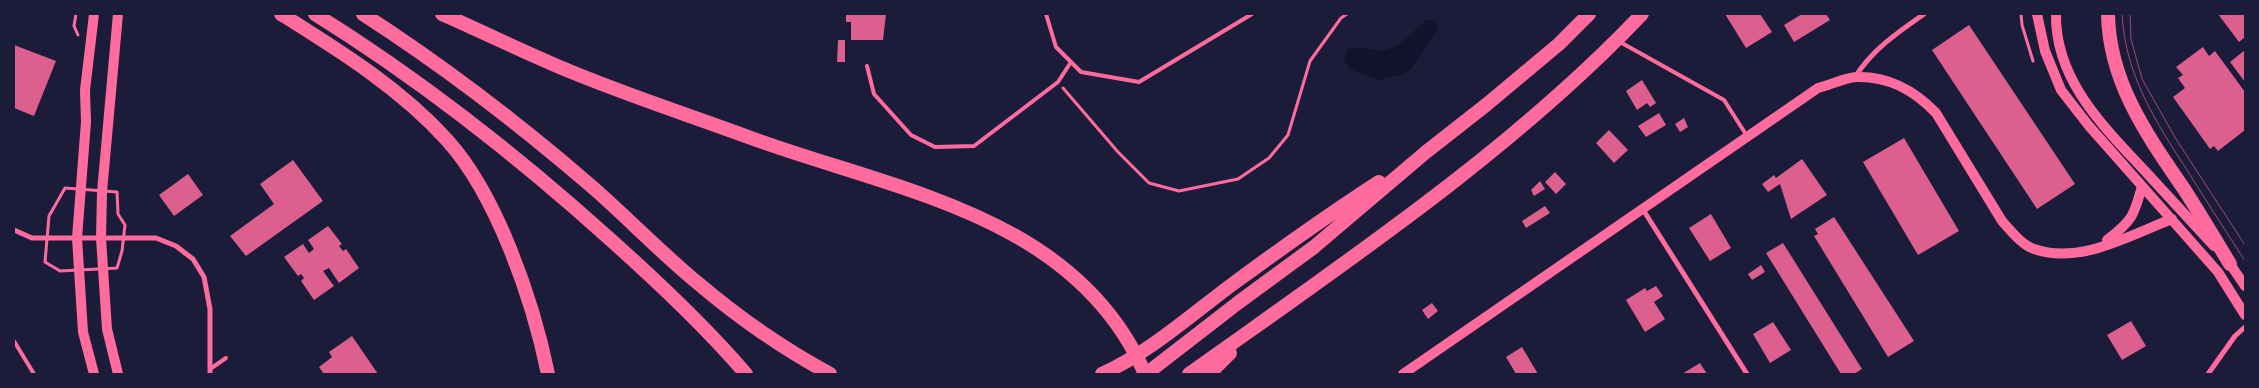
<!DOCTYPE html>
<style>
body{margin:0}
#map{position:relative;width:2259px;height:388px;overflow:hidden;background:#1b1b3a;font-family:Commissioner,sans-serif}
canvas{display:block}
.frame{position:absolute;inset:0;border:15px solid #1b1b3a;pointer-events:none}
</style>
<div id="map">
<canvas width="2259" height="388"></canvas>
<div class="frame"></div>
</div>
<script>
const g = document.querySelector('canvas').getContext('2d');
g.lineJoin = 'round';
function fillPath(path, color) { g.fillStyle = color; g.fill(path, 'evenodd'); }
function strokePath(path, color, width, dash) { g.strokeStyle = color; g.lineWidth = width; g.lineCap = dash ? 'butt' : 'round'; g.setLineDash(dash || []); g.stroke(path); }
const water = new Path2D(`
 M1426 20H1434L1438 29 1411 69 1400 75 1379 80 1350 69 1344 60 1347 50C1361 45 1375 53 1389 49 1403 45 1415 29 1426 20Z`);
const building = new Path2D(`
 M846 14H886L883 40H851V22H846Z
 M1725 14H1760L1772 32 1746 48Z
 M1802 14H1826L1830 20 1794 42 1784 25Z
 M2218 14H2245V37L2239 42Z
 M1969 25 2075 184 2037 209 1932 50Z
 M838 40H845V62H837Z
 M14 45 56 61 34 116 14 108Z
 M2203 47 2209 56 2215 51 2245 92V130L2218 151 2214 146 2210 149 2173 97 2185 88 2178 78 2183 75 2176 67Z
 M2245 50V82L2230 62Z
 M1642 80 1656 103 1650 107 1647 103 1637 110 1626 91Z
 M1659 113 1666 125 1646 137 1638 126Z
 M1684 118 1688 127 1680 132 1675 124Z
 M1609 130 1628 150 1614 163 1596 143Z
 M1904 138 1959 231 1918 255 1863 162Z
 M1802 159 1827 195 1791 219 1780 184 1768 192 1762 184 1774 175 1776 178Z
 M293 160 323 201 246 256 230 236 274 204 260 184Z
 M1555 172 1566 184 1556 194 1545 182Z
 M188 174 203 195 174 216 159 195Z
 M1540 181 1545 189 1534 196 1531 190Z
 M1545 206 1550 213 1526 228 1522 221Z
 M1711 214 1731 248 1710 261 1689 228Z
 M1834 217 1914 341 1888 357 1814 236 1818 234 1815 229Z
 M328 226 342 244 339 246 343 251 346 249 359 268 339 283 329 268 323 271 334 286 314 300 301 281 304 278 301 274 298 276 284 257 303 244 309 253 314 249 308 240Z
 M1783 243 1862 369 1854 374H1841L1766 253Z
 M1761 265 1765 272 1752 280 1748 274Z
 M1656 286 1663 296 1654 302 1665 319 1645 332 1626 300 1645 288 1647 291Z
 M1432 303 1438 311 1428 319 1422 310Z
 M2131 321 2146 346 2122 360 2107 335Z
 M1773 322 1791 350 1770 363 1753 334Z
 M352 336 378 374H324L319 367 332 357 329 352Z
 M1522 347 1538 374H1516L1506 357Z
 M1700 363 1707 374H1682Z`);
const path = new Path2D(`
 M76 14 74 26 78 35
 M2021 14 2022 25 2033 61
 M1063 88 1118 152 1149 183 1179 191 1238 179 1269 158 1288 135 1310 61 1341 18 1347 14
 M65 188 117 192 118 214 125 225 122 251 117 268 60 271 45 262 49 216Z`);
const service = new Path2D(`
 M1046 14 1056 47 1081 72 1139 82 1252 14
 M1620 42 1724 100 1747 136
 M867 66 874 94 911 135 935 147 974 146 1058 82 1071 62
 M14 341 34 374
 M210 369 226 358`);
const minor = new Path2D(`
 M1855 77C1873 49 1897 33 1924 14
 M1642 208 1747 374
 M14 230 32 238H156L176 246 193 259 204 277 210 309V374
 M2208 374 2235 336 2245 327`);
const secondary = new Path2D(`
 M2037 14 2045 51 2061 90 2089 126 2218 272 2245 315
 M2056 14C2055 79 2102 125 2144 170 2167 195 2191 221 2214 246
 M2107 240C2132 221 2134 216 2142 186
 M2226 258 2245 286
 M94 374 83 332 77 238 86 122 85 90 94 14
 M118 374 107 329 101 238 102 192 118 14
 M1403 374 1818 88C1830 85 1844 78 1856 77 1889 76 1914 90 1936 113L2002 221C2011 231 2022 245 2034 249 2080 265 2130 235 2172 219`);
const motorway = new Path2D(`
 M281 14C340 51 400 88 447 140 497 195 533 301 548 374
 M315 14C421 80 519 157 612 241 659 283 705 326 746 374
 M363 14C442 65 518 123 590 185 627 217 661 253 699 284 739 318 784 349 830 374
 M442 14C488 34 533 57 579 75 636 98 694 117 751 138 896 191 1076 215 1145 374
 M2108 14C2109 82 2147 135 2184 189 2200 214 2215 239 2230 264
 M1102 374C1147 354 1190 316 1230 286 1279 250 1328 215 1379 182
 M1146 374 1239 302 1314 247 1426 152 1486 105 1559 44 1589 14
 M1189 374C1343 264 1512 151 1642 14
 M1209 374 1230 353`);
const tram = new Path2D(`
 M2122 14C2125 74 2155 121 2187 170 2206 201 2226 231 2245 261
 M2130 14 2131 39 2142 79 2176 139 2245 245`);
fillPath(water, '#12122b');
fillPath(building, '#dd5f8e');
strokePath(path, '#ff6b9d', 3);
strokePath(service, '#ff6b9d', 4);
strokePath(minor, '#ff6b9d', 5);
strokePath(secondary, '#ff6b9d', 10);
strokePath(motorway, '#ff6b9d', 14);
strokePath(tram, '#a44b75', 1);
</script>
